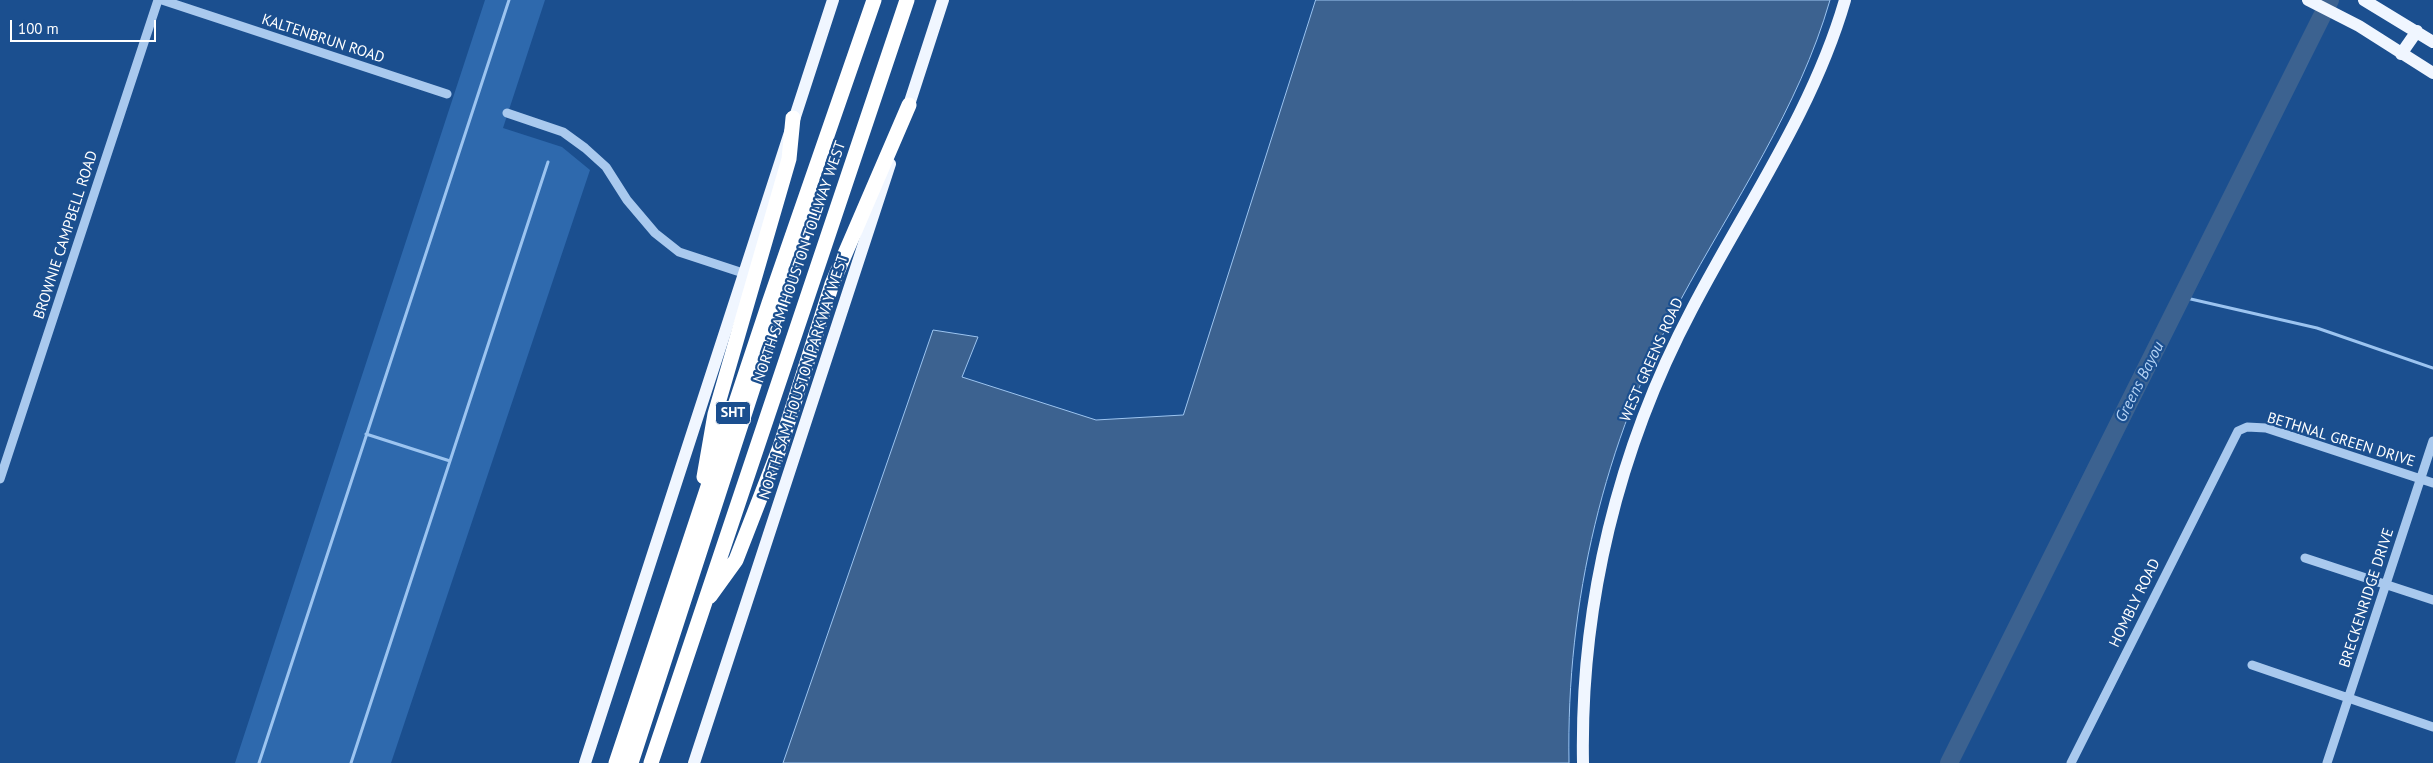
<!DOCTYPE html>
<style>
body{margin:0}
#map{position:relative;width:2433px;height:763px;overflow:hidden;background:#1b4f8f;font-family:"PT Sans",sans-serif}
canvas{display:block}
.scale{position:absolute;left:10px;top:20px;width:146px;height:22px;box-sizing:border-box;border:2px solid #fff;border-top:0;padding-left:6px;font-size:15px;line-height:18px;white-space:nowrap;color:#fff;-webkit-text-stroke:4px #1b4f8f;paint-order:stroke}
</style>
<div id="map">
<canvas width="2433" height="763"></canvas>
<div class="scale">100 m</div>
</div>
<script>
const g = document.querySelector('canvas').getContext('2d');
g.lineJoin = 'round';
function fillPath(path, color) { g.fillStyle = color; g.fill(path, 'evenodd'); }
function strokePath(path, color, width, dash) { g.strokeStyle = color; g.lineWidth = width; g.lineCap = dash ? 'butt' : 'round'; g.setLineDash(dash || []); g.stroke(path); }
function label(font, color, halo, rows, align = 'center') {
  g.font = font + ' "PT Sans",sans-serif'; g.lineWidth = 4.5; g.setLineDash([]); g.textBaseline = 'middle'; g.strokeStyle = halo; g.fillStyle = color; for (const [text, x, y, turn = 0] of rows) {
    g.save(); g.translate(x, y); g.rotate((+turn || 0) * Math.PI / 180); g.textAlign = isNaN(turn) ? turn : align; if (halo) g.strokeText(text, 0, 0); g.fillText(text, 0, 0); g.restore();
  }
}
const green = new Path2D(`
 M485 0H545L503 128 562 147 590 170 391 763H235Z`);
const water = new Path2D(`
 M1316 0H1830C1799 108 1733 203 1680 301 1604 443 1566 602 1569 763H783L933 330 978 337 962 377 1096 420 1183 415Z`);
const stream = new Path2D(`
 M2182 297 2317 328 2433 368
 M366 434 450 461
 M259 763 509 0
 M351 763 548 162`);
const river = new Path2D(`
 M1949 763 2330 0`);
const minor = new Path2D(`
 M162 0 447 94
 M507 113 563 132 585 148 606 167 627 200 655 233 679 252 743 273
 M0 479 158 0
 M2305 558 2433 600
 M2252 665 2433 727
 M2071 763 2238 431 2247 427 2266 428 2433 483
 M2327 763 2433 441`);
const major = new Path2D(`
 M2308 0 2359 26 2433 73
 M2364 0 2433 42
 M2401 54 2417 31
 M906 114 943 0
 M585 763 833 0
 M694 763 890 164
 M1583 763C1580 605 1618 449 1692 309 1745 207 1813 111 1845 0`);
const highway = new Path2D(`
 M704 477 715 414 789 159 793 118
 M710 596 736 560 780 447 832 284 909 105
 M616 763 769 303 874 0
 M631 763 815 197
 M651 763 907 0`);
const shields = [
 [733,413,35]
];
const shieldNames = [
 ["SHT",733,413]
];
const streetNames = [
 ["KALTENBRUN ROAD",323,39,18],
 ["BROWNIE CAMPBELL ROAD",66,235,-72],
 ["NORTH SAM HOUSTON TOLLWAY WEST",800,262,-71],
 ["WEST GREENS ROAD",1652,360,-66],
 ["NORTH SAM HOUSTON PARKWAY WEST",804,377,-72],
 ["BETHNAL GREEN DRIVE",2341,440,17],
 ["BRECKENRIDGE DRIVE",2367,598,-72],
 ["HOMBLY ROAD",2135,603,-64]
];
const waterNames = [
 ["Greens Bayou",2140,382,-63]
];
fillPath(green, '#2e69ad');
fillPath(water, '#3c6290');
strokePath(water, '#9cc4f0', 1);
strokePath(stream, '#9cc4f0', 3);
strokePath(river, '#3c6290', 18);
strokePath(minor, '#a9c9ee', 9);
strokePath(major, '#f0f6ff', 12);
strokePath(highway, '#fff', 15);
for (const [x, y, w] of shields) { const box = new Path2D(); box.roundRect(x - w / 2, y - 11.5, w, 23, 4); g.fillStyle = '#1b4f8f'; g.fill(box); strokePath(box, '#fff', 1); }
label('bold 14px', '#fff', null, shieldNames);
label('15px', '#fff', '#1b4f8f', streetNames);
label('italic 16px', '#b5d3f5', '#1b4f8f', waterNames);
</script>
